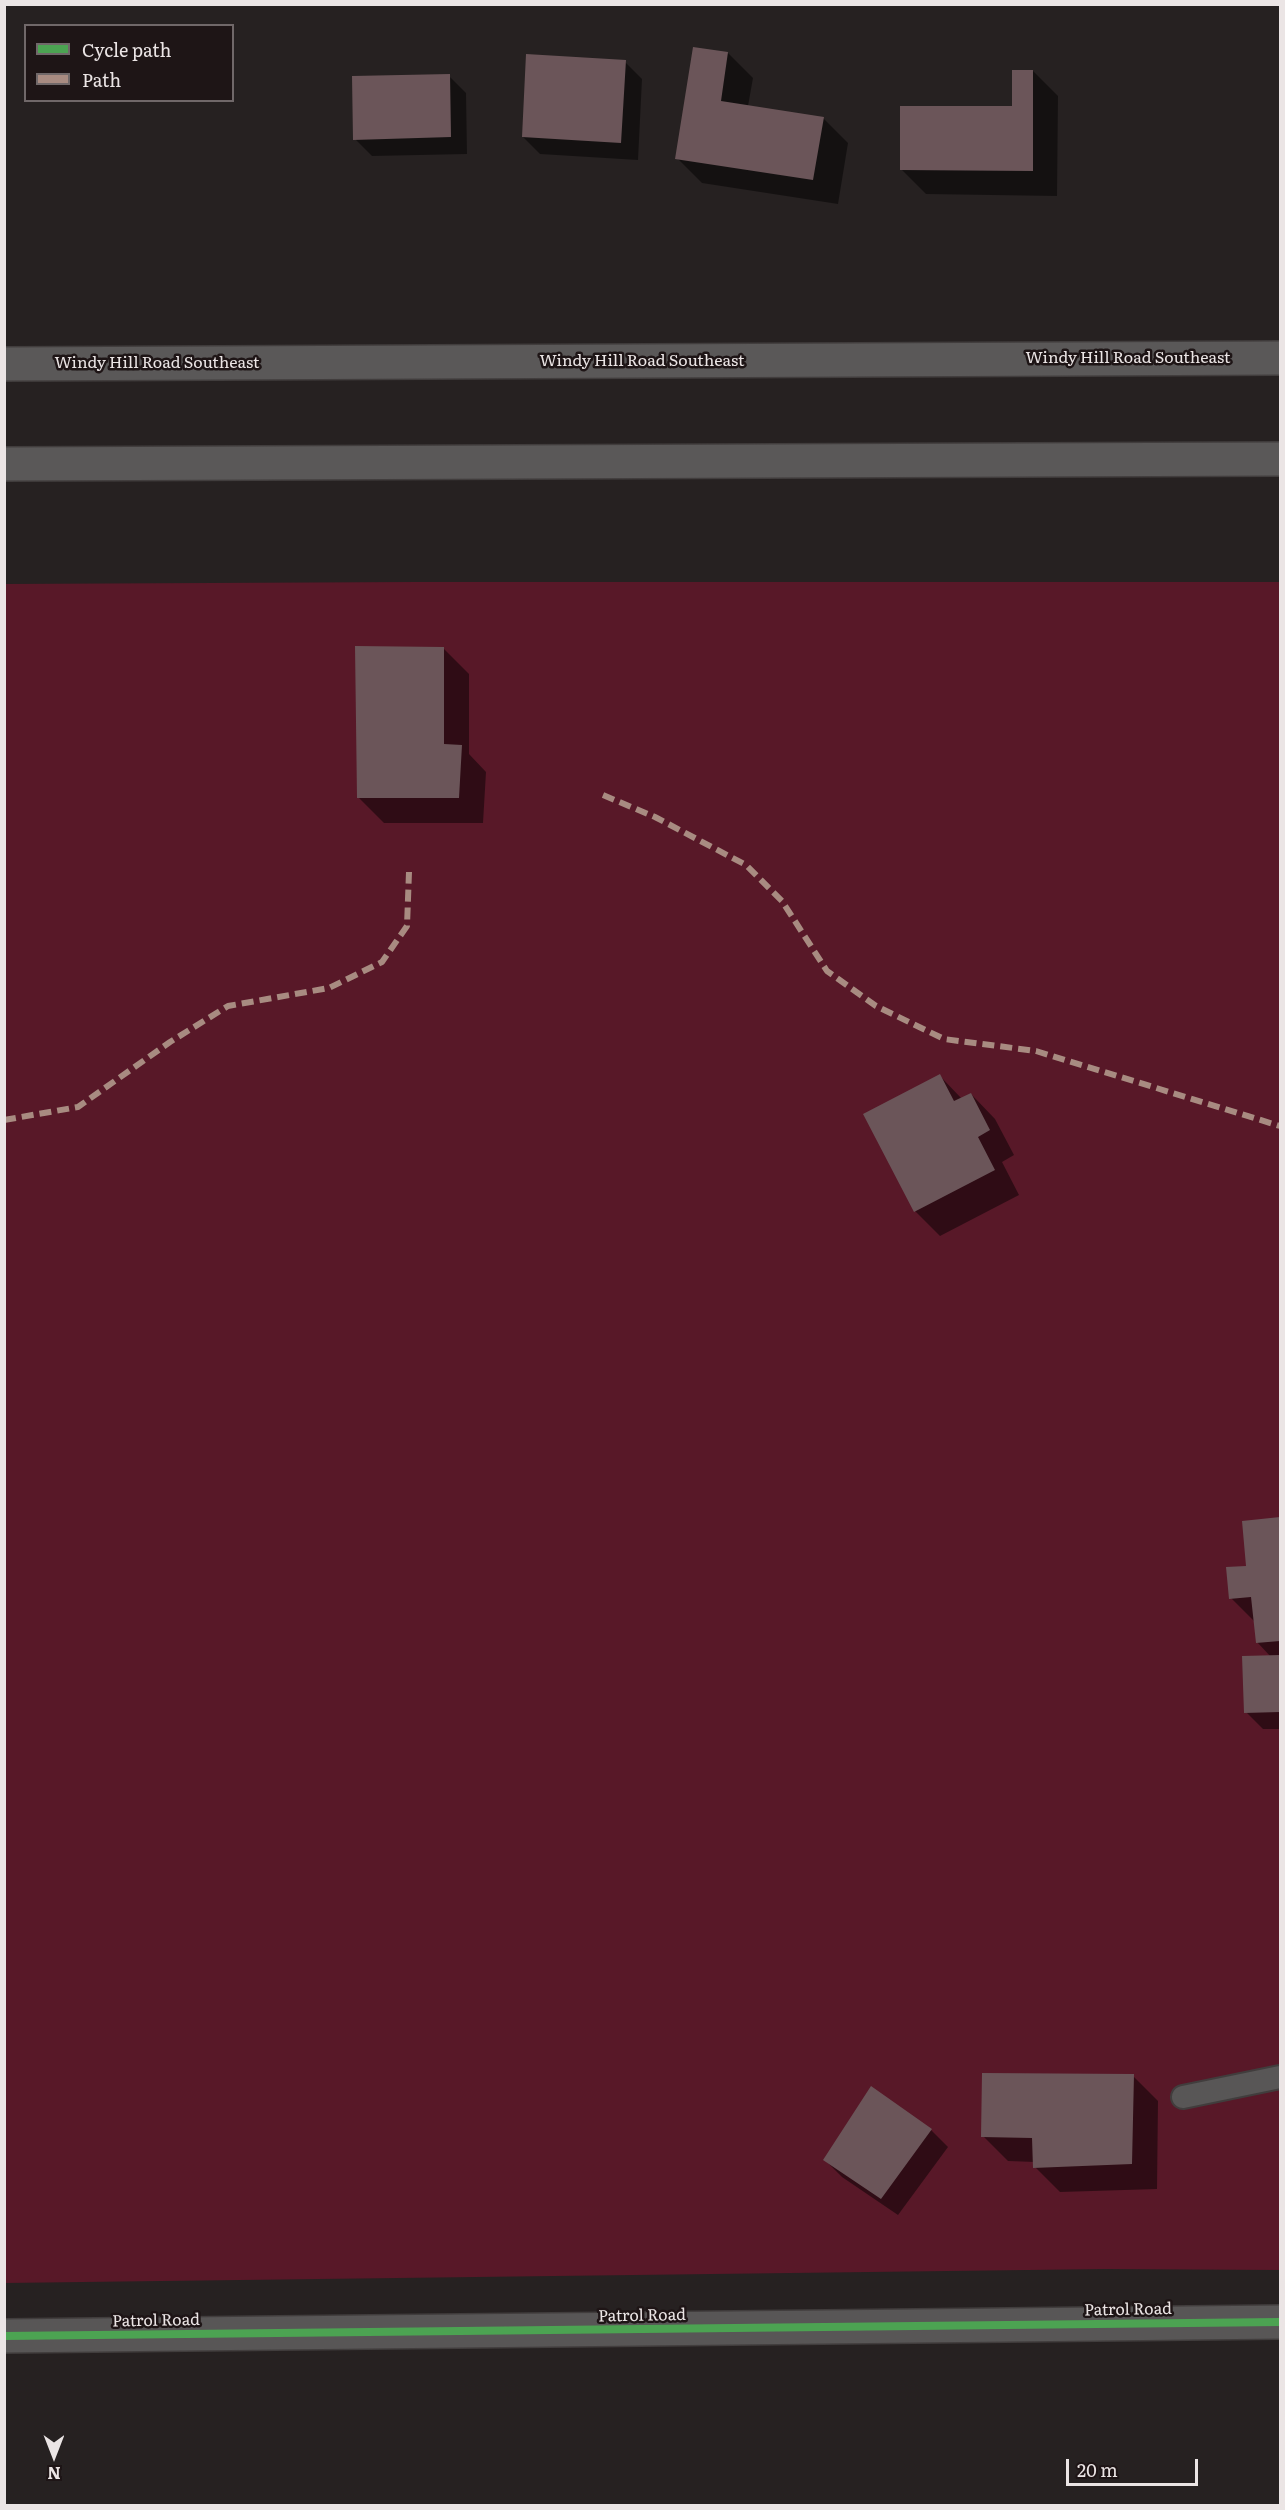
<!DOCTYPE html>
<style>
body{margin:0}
#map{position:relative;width:1285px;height:2510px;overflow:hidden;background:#262121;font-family:Literata,serif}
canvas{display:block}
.frame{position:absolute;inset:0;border:6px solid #ebe5e5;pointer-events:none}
.legend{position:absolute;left:24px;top:24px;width:210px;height:78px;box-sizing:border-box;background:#1e1516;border:2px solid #706869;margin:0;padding:8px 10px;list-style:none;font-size:18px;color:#ebe5e5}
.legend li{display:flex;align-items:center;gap:12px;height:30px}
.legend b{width:30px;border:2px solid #706869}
.north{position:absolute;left:24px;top:2426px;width:60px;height:60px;-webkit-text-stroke:4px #1e1516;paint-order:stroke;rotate:180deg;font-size:16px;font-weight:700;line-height:24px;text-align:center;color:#ebe5e5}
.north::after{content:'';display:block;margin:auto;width:21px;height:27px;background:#ebe5e5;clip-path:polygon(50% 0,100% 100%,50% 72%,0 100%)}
.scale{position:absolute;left:1066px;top:2459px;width:132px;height:27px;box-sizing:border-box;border:3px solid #ebe5e5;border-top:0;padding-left:8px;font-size:18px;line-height:21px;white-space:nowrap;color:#ebe5e5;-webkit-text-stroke:4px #1e1516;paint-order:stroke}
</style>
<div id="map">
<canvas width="1285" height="2510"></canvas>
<div class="frame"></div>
<ul class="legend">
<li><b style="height:8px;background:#4ca352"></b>Cycle path</li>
<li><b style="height:8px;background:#a88b81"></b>Path</li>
</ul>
<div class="north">N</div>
<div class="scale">20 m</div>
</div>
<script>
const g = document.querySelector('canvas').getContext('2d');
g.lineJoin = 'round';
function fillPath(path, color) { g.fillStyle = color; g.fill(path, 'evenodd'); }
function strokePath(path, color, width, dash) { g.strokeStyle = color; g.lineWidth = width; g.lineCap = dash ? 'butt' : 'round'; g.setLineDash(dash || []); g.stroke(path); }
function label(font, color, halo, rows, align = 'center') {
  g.font = font + ' Literata,serif'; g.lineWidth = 5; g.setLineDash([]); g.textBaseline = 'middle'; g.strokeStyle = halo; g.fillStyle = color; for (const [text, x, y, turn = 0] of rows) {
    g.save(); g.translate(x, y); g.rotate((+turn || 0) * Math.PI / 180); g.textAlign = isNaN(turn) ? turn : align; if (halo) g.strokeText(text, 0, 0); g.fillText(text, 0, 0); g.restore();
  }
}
const green = new Path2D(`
 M412 582H1280V2270L1106 2269 5 2283 4 584Z`);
const shadow = new Path2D(`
 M728 53 753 78 748 106 823 118 848 143 838 204 702 183 677 158Z
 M625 62 642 79 638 160 540 154 523 137Z
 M1033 71 1058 96 1057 196 926 194 901 169 1013 108Z
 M449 76 466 93 467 154 372 156 355 139Z
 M444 649 469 674V754L486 772 483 823H384L359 798Z
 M940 1076 962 1099 971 1094 995 1119 1014 1155 1002 1162 1019 1195 940 1236 915 1211Z
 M1280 1519V1729H1263L1246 1712 1271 1657 1257 1642 1255 1622 1231 1598 1247 1567 1244 1522Z
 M1133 2076 1158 2101 1157 2189 1060 2192 1035 2167V2162L1008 2161 983 2136Z
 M931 2130 948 2147 898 2215 842 2177 825 2160Z`);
const building = new Path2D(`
 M693 47 728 52 721 101 824 117 813 180 675 159Z
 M526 54 626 60 621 143 522 137Z
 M1012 70H1033V171L900 170V106H1012Z
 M450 74 451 137 353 140 352 76Z
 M355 646 444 647V744L462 745 459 798H357Z
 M940 1074 954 1101 971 1093 990 1130 978 1137 995 1170 914 1212 863 1114Z
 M1280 1517V1641L1256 1643 1251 1597 1229 1599 1226 1567 1246 1566 1242 1521Z
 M1280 1655V1712L1244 1713 1242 1656Z
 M982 2073 1134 2074 1132 2164 1033 2168 1032 2138 981 2137Z
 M871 2086 932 2129 881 2199 823 2160Z`);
const service = new Path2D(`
 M1183 2097 1280 2077`);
const minor = new Path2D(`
 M4 2336 1280 2322`);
const secondary = new Path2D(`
 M4 364 1280 358
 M4 464 1280 459`);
const quiet = new Path2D(`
 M603 795 655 817 746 865 782 901 827 971 876 1006 944 1039 1036 1051 1280 1126
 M4 1120 78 1107 170 1042 228 1006 329 988 382 962 407 926 409 872`);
const cycleway = new Path2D(`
 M4 2336 1280 2322`);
const streetNames = [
 ["Windy Hill Road Southeast",1128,358],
 ["Windy Hill Road Southeast",642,361],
 ["Windy Hill Road Southeast",157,363],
 ["Patrol Road",1128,2310,-1],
 ["Patrol Road",642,2316,-1],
 ["Patrol Road",156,2321,-1]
];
fillPath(green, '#581828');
fillPath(shadow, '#0007');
fillPath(building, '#6b5559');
strokePath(service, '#413d3d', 26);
strokePath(minor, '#413d3d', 36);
strokePath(secondary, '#413d3d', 36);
strokePath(service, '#585656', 22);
strokePath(minor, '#585656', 33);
strokePath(secondary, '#5a5858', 33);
strokePath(quiet, '#a88b81', 6, [12, 6]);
strokePath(cycleway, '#4ca352', 8);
label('16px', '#ebe5e5', '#1e1516', streetNames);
</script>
